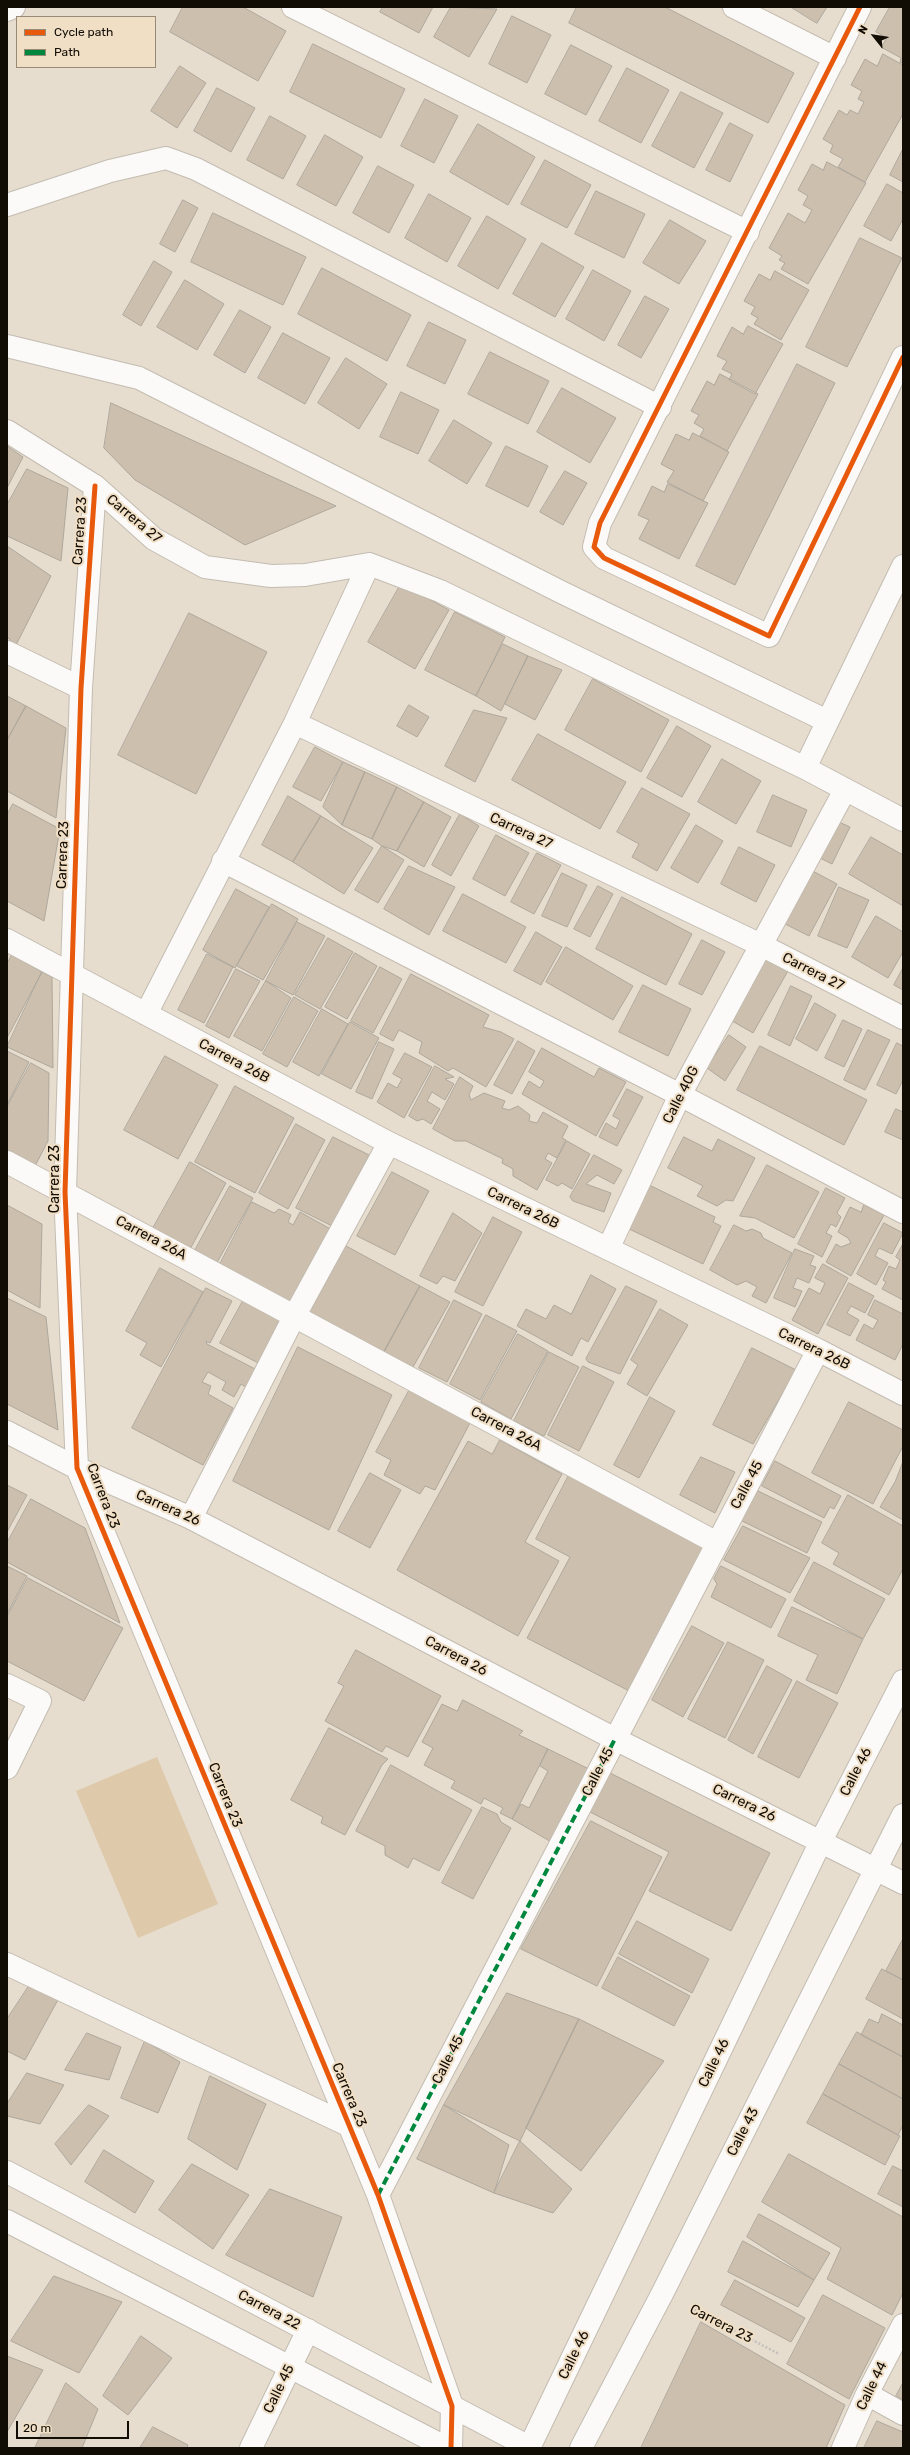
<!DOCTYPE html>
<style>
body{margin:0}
#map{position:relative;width:910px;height:2455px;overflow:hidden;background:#e6ddcf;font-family:Rubik,sans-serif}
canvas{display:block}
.frame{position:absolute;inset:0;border:8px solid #110c04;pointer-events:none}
.legend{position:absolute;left:16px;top:16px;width:140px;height:52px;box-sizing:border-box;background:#f0dec5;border:1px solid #978a78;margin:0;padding:5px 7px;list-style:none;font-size:12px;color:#110c04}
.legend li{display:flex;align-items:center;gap:8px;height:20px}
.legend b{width:20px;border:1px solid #978a78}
.north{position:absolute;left:854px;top:16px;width:40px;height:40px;-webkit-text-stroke:3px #f0dec5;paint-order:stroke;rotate:300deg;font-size:11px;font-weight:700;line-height:16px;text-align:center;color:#110c04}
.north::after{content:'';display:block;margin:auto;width:14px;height:18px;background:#110c04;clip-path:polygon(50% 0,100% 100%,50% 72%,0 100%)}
.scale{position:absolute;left:16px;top:2421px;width:113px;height:18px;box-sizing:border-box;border:2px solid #110c04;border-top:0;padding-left:5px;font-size:12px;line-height:14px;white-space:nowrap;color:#110c04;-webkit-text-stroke:3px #f0dec5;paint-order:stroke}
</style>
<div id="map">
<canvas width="910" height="2455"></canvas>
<div class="frame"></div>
<ul class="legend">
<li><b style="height:5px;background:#e8590c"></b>Cycle path</li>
<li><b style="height:5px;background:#00873e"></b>Path</li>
</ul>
<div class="north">N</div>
<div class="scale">20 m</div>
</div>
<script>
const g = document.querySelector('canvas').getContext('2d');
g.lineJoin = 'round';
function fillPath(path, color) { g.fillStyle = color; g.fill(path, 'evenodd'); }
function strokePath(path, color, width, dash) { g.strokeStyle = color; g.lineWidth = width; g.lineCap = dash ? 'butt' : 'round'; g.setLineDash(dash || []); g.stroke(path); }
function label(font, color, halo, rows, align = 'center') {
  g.font = font + ' Rubik,sans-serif'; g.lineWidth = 4; g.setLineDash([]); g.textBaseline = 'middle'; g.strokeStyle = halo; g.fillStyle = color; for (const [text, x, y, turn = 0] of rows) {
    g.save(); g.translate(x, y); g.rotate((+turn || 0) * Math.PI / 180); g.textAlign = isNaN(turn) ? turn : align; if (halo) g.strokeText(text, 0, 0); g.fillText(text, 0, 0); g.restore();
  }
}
const green = new Path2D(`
 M157 1757 218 1904 138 1938 76 1791Z`);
const building = new Path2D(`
 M183 7H243L286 31 258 81 170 32Z
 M383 7H433L419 33 380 12Z
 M451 7 497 9 469 57 434 37Z
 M577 7H665L794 73 768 123 569 23Z
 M791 7H827L817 23Z
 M890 7H903V63L900 62 901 58 881 47 887 38 876 32Z
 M512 16 551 35 527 83 489 64Z
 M313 44 405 89 381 138 290 92Z
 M571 45 612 66 586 115 545 94Z
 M883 54 903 65V114L865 182 838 167 843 159 830 152 833 145 823 139 839 110 847 115 850 110 858 114 864 102 858 99 862 91 851 85 865 59 877 66Z
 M180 66 206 83 177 128 151 111Z
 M627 68 669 90 641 143 599 121Z
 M217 88 255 108 231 152 194 131Z
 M681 92 723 113 694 168 652 146Z
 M425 99 458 116 434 163 401 146Z
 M270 116 306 136 283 179 247 160Z
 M730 123 753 135 730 182 706 170Z
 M478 124 535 157 508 205 450 172Z
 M325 135 363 157 336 206 297 185Z
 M903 149V182L890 175Z
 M545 160 591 185 567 228 521 204Z
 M827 162 866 183 808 284 781 269 785 263 779 260 782 256 769 248 788 213 805 223 812 210 803 205 808 196 798 190 812 164 823 170Z
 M378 166 414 185 389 233 353 213Z
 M887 184 903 193V219L891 241 864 226Z
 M596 191 645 214 624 258 575 234Z
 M429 194 471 218 447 262 405 238Z
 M183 200 198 208 175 252 160 244Z
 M213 213 306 257 283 305 191 262Z
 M487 216 526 239 498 289 458 266Z
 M670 220 706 241 679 284 643 263Z
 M860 238 902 258 847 367 806 347Z
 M542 243 584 267 555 317 513 294Z
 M154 261 172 272 141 326 123 315Z
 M322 268 411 315 387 361 298 314Z
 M593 270 631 291 604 341 566 319Z
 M775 271 809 290 781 340 754 324 758 318 751 314 755 307 744 301 759 274 770 280Z
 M185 280 224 304 197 350 157 327Z
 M645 296 669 309 641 358 618 345Z
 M240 310 271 327 245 373 214 355Z
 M429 322 466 340 445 384 407 366Z
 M748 326 783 344 755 394 729 380 732 374 722 369 727 361 717 356 732 327 743 334Z
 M283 333 330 358 305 404 258 378Z
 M490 352 549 381 528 424 468 394Z
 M346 358 387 384 359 429 318 403Z
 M797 364 835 383 735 585 696 566Z
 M720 374 758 394 727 451 700 436 704 429 694 423 699 415 691 411 707 381 714 385Z
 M562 388 616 418 590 463 537 432Z
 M401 392 439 410 418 454 380 437Z
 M111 403 336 506 245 545 135 480 104 448Z
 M454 420 492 443 467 484 429 461Z
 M693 433 729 452 703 501 667 482 674 471 661 464 676 434 689 440Z
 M7 446 23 457 7 488Z
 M506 446 548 466 528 507 486 486Z
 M27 469 68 488 61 561 7 536V505Z
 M565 471 587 483 563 525 540 512Z
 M668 484 708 503 679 559 639 539 649 520 638 515 652 486 664 492Z
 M7 546 51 576 16 645 7 637Z
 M401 584 449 610 415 669 368 642Z
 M455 612 505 637 476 696 425 670Z
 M189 613 267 652 196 794 118 755Z
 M503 644 528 656 501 711 476 696Z
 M528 656 562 670 535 720 505 704Z
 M593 679 669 720 641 772 565 730Z
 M7 696 26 706 7 740Z
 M409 705 429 717 417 737 397 726Z
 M26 706 66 728 56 818 7 791V741Z
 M474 710 507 718 475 782 445 766Z
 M677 726 711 746 682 797 647 778Z
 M538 734 626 782 600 829 512 780Z
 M315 747 343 762 321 801 293 787Z
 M722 759 761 781 736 824 698 802Z
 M343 762 365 772 342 825 323 807Z
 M365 772 397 787 372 839 342 825Z
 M397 787 424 802 397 851 382 846 372 839Z
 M642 788 690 814 657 871 632 857 639 844 617 832Z
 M773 795 807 810 791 847 757 832Z
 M288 796 321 816 293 862 262 845Z
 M424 802 451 817 424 867 397 851Z
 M13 804 60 829 44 921 7 901V815Z
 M460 814 479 826 451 876 432 865Z
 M321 816 373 848 344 894 293 862Z
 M830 818 850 827 832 864 812 854Z
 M696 825 723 841 698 883 671 868Z
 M496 835 529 853 505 896 473 879Z
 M871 837 903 855V906L849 874Z
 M382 846 404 860 378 903 355 890Z
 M739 847 775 865 756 902 721 884Z
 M537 853 561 865 534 914 511 902Z
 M409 866 455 887 429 935 384 909Z
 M809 869 837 884 809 936 781 922Z
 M562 873 587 885 567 927 542 916Z
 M598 886 613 894 590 937 574 929Z
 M839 887 869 900 847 948 818 936Z
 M236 889 269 907 235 968 203 950Z
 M463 894 526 927 506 963 443 931Z
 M622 897 692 934 666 985 596 949Z
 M272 904 298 919 263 980 237 966Z
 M876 916 903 932V952L888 978 852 957Z
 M297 922 325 936 293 995 266 981Z
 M536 932 562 947 541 985 514 971Z
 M328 938 353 952 320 1009 295 995Z
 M702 940 725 952 702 995 679 984Z
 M566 947 633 986 613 1020 546 982Z
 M355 953 377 966 347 1019 325 1007Z
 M207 954 233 967 204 1023 178 1010Z
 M12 955 42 972 7 1038V964Z
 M763 955 789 969 753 1033 727 1018Z
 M380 967 402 979 373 1033 351 1021Z
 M903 968V990L894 985Z
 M236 969 260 981 229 1038 206 1026Z
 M42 972 52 977 53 1068 7 1047Z
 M411 974 489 1015 483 1027 501 1032 514 1039 486 1087 453 1068 448 1071 419 1053 422 1042 399 1030 393 1041 380 1034Z
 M266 981 291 998 262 1051 234 1036Z
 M643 985 691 1009 668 1056 619 1032Z
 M791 986 812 996 790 1046 768 1035Z
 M294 997 318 1011 287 1067 263 1054Z
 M815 1003 836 1015 817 1051 796 1039Z
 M322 1009 348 1024 319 1076 293 1062Z
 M843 1020 862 1029 844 1067 825 1058Z
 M350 1022 379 1038 351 1089 322 1074Z
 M868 1030 890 1040 865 1090 844 1080Z
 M729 1035 746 1047 725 1081 707 1068Z
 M518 1041 535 1051 512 1094 494 1085Z
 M379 1042 394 1049 372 1099 356 1092Z
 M897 1043 903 1046V1080L896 1094 877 1085Z
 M760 1046 867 1100 844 1145 737 1090Z
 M542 1048 594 1077 599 1068 626 1082 596 1136 522 1094 529 1081 540 1088 544 1081 529 1072Z
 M7 1051 29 1062 7 1105Z
 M405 1053 432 1067 404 1118 377 1102 388 1083 397 1088 402 1079 393 1074Z
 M165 1056 218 1085 178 1159 124 1130Z
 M31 1063 49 1073 48 1141 34 1168 7 1153V1107Z
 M435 1066 454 1077 445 1079 454 1084 445 1100 432 1092 427 1101 440 1109 431 1124 423 1119 417 1121 409 1116Z
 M460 1077 473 1086 469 1095 471 1100 484 1093 505 1101 502 1108 509 1110 518 1106 530 1115 529 1121 537 1123 543 1112 568 1126 562 1138 566 1140 557 1158 548 1153 545 1159 552 1163 537 1190 513 1176V1169L502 1163 503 1159 466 1141H455L433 1129Z
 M235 1086 294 1118 255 1193 195 1162Z
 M627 1089 643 1097 617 1146 599 1137 606 1123 616 1129 620 1120 613 1116Z
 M896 1109 903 1112V1140L885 1132Z
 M296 1124 325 1140 288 1209 259 1193Z
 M333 1137 369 1155 332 1226 296 1208Z
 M684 1137 712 1151 718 1139 755 1158 733 1201 726 1200 717 1206 697 1196 703 1186 668 1168Z
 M567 1141 590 1154 572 1189 562 1183 558 1186 546 1180Z
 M594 1155 622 1170 614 1184 597 1175 586 1184 611 1193 604 1212 573 1201 570 1197Z
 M190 1162 226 1183 189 1251 152 1230Z
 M767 1165 819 1192 794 1238 755 1218 740 1216Z
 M392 1172 429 1191 395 1255 357 1236Z
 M647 1184 715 1217 713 1222 721 1226 703 1264 627 1228Z
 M230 1186 253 1198 214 1268 192 1256Z
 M826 1188 845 1198 837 1213 841 1217 836 1227 831 1224 826 1233 832 1236 822 1257 798 1244Z
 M252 1202 274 1213 279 1209 291 1215 288 1222 293 1225 300 1212 334 1231 293 1307 218 1268Z
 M7 1205 42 1224 40 1308 7 1290Z
 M864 1205 884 1215 851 1276 826 1262 836 1244 841 1247 851 1243 848 1238 838 1232 850 1207 861 1212Z
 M453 1213 482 1233 455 1281 443 1276 437 1284 420 1276Z
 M493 1217 522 1232 483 1306 455 1292Z
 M884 1223 903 1233 892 1254 879 1248 875 1256 888 1263 876 1285 857 1274Z
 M734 1225 746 1231 752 1229 761 1233 763 1238 792 1253 766 1303 752 1296 757 1287 746 1281 737 1285 710 1270Z
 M903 1244V1300L882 1289 886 1282 883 1280 889 1266 896 1269 900 1260 896 1257Z
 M346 1246 420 1286 384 1352 310 1312Z
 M795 1249 814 1256 810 1265 816 1267 809 1283 797 1278 793 1288 802 1291 795 1307 774 1298Z
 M823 1264 848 1278 818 1334 792 1320 809 1288 820 1294 825 1283 815 1278Z
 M160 1268 203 1292 161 1367 140 1355 147 1343 126 1331Z
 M591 1275 616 1289 588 1342 581 1338 572 1356 517 1326 526 1309 546 1319 554 1305 571 1314Z
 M849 1283 874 1296 865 1313 851 1306 847 1313 859 1320 850 1336 827 1325Z
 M420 1286 450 1302 413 1367 384 1352Z
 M626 1286 657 1301 620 1374 588 1362 586 1359Z
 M206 1288 232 1301 210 1343 206 1341 207 1344 259 1371 249 1389 241 1384 234 1397 222 1390 226 1382 208 1372 202 1382 211 1386 208 1394 233 1408 203 1465 132 1428Z
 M7 1298 46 1317 58 1430 7 1404Z
 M454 1300 482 1314 447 1382 419 1368Z
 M875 1300 903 1314V1344L895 1360 856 1340 864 1324 873 1329 878 1320 868 1315Z
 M243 1301 284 1322 262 1365 220 1343Z
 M660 1309 688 1325 647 1396 627 1384 638 1365 631 1360Z
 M486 1315 517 1331 480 1400 450 1384Z
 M518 1334 548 1351 511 1419 481 1402Z
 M298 1347 392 1395 329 1530 233 1481Z
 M752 1348 796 1370 753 1444 713 1425Z
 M549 1352 579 1367 544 1436 514 1421Z
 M583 1366 614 1382 579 1451 548 1435Z
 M410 1389 471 1421 435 1490 425 1486 420 1494 384 1475 391 1460 376 1452Z
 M650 1397 675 1411 639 1478 614 1465Z
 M849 1402 903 1430V1446L873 1504 812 1473Z
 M500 1440 562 1474 525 1542 559 1561 518 1636 397 1570 468 1441 492 1454Z
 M701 1457 735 1472 715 1513 680 1495Z
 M775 1461 841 1496 834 1509 830 1507 824 1518 762 1486Z
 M903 1462V1520L880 1507 895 1482Z
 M370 1473 401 1490 370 1548 338 1531Z
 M569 1475 707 1546 631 1692 527 1638 570 1557 536 1539Z
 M7 1485 27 1495 7 1532Z
 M756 1490 822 1522 807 1553 740 1520Z
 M848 1495 903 1526V1569L889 1595 833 1564 839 1553 822 1543Z
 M31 1499 85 1528 120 1623 7 1562V1543Z
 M743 1526 810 1558 790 1593 724 1560Z
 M814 1562 885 1599 863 1639 794 1601Z
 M7 1566 27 1576 7 1614Z
 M721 1566 786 1599 771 1628 711 1597 717 1584 714 1579Z
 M28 1578 123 1628 84 1701 7 1661V1617Z
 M792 1607 863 1639 837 1694 806 1680 818 1655 778 1636Z
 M692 1626 724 1643 683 1717 652 1700Z
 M728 1642 764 1660 725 1738 688 1719Z
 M356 1650 441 1696 408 1757 386 1746 382 1752 325 1721 344 1686 338 1683Z
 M767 1666 792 1680 753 1754 728 1740Z
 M797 1681 838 1703 799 1778 758 1757Z
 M463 1700 523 1731 519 1735 548 1749 512 1819 500 1813 503 1808 484 1798 481 1804 451 1788 455 1781 424 1765 433 1748 422 1742 442 1704 457 1711Z
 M329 1728 388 1759 382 1765 345 1835 321 1823 323 1817 291 1800Z
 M548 1749 591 1770 553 1843 512 1819 521 1804 529 1808 548 1771 540 1766Z
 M391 1765 472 1810 439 1871 413 1858 408 1868 385 1855V1846L356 1831Z
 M610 1773 770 1853 731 1931 649 1891 669 1852 590 1812Z
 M482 1807 497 1814 501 1822 511 1828 473 1899 442 1883Z
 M591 1821 662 1857 597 1986 521 1949Z
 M637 1921 709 1959 692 1993 619 1954Z
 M903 1939V1980L886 1971Z
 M618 1957 690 1996 674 2026 602 1988Z
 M882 1969 903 1980V2019L866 1999Z
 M29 1986 59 1998 25 2060 7 2051V2019Z
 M507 1993 579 2019 520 2141 444 2105Z
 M882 2014 903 2025V2057L861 2035 869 2019 878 2023Z
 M579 2019 664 2061 581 2171 526 2128Z
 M857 2032 903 2057V2099L839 2064Z
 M87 2033 121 2047 109 2080 65 2070Z
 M145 2041 180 2062 158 2113 121 2098Z
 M839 2064 903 2099V2125L898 2135 823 2094Z
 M27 2073 64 2085 40 2124 7 2116V2104Z
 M210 2076 266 2104 237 2170 188 2139Z
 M823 2094 900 2136 885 2165 807 2123Z
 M89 2105 109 2116 71 2165 55 2144Z
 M444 2105 509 2145 494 2193 417 2159Z
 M520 2141 572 2189 553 2213 494 2193Z
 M104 2150 154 2181 135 2213 85 2182Z
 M789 2154 903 2217V2293L892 2315 827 2279 841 2248 762 2202Z
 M192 2164 249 2195 213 2249 159 2210Z
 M893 2166 903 2171V2207L878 2194Z
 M270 2189 342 2217 313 2297 226 2255Z
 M759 2214 830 2253 814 2280 747 2237Z
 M743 2241 814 2280 798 2307 728 2272Z
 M54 2276 122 2302 79 2373 11 2341Z
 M735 2280 805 2318 791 2342 721 2305Z
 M823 2295 885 2328 849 2399 787 2364Z
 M701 2322 845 2405 826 2448H641Z
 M141 2336 172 2358 128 2415 103 2396Z
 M7 2356 43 2370 7 2432Z
 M66 2383 98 2409 82 2448H35Z
 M903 2383V2400L896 2396Z
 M877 2421 903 2432V2448H864Z
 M153 2427 188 2445 187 2448H140Z`);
const path = new Path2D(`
 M691 2308 779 2354`);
const minor = new Path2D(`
 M293 7 748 232
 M734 7 835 58
 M860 7 600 523 594 547 604 558 769 636 903 357
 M7 10 14 7
 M7 205 110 171 166 158 196 169 660 407
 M7 346 139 378 561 592 827 721
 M7 431 95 486 154 539 205 567 271 576 305 575 369 564 440 591 805 768 903 820
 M95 486 81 688 65 1192 77 1468 378 2195 452 2406 451 2448
 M7 652 81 688
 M295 723 761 945 903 1018
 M805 768 903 566
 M223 861 680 1095 903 1212
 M7 940 389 1143 818 1350 903 1394
 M146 1014 295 723 369 564
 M7 1162 717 1543
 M608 1249 680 1095 845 790
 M7 1432 77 1468 191 1518 615 1739 903 1883
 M191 1518 295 1315 389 1143
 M7 1685 40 1701 7 1768
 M7 1964 348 2125
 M7 2172 531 2448
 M378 2195 818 1350
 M7 2221 447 2448
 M867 2394 903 2414
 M251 2448 308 2330
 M529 2448 821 1841 903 1681
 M581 2448 662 2294 903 1815
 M843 2448 867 2394 903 2325`);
const quiet = new Path2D(`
 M378 2195 615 1739`);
const cycleway = new Path2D(`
 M860 7 600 523 594 547 604 558 769 636 903 357
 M95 486 81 688 65 1192 77 1468 378 2195 452 2406 451 2448`);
const streetNames = [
 ["Carrera 27",134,519,40],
 ["Carrera 23",80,531,-86],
 ["Carrera 27",521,831,25],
 ["Carrera 23",63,855,-88],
 ["Carrera 27",813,972,27],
 ["Carrera 26B",234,1061,28],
 ["Calle 40G",681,1095,-63],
 ["Carrera 23",55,1179,-90],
 ["Carrera 26B",523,1208,26],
 ["Carrera 26A",151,1238,28],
 ["Carrera 26B",814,1349,26],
 ["Carrera 26A",506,1429,28],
 ["Calle 45",747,1485,-62],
 ["Carrera 23",103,1496,69],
 ["Carrera 26",168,1508,24],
 ["Carrera 26",456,1656,28],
 ["Calle 45",598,1772,-63],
 ["Calle 46",856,1772,-63],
 ["Carrera 23",225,1795,68],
 ["Carrera 26",744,1803,26],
 ["Calle 45",448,2060,-63],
 ["Calle 46",714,2063,-64],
 ["Carrera 23",349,2095,67],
 ["Calle 43",743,2132,-63],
 ["Carrera 22",269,2310,28],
 ["Carrera 23",721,2324,27],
 ["Calle 46",574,2355,-64],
 ["Calle 44",872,2386,-64],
 ["Calle 45",279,2389,-64]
];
fillPath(green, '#dec9aa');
fillPath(building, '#ccbfad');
strokePath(building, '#aea79c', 1);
strokePath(minor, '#c3bcb1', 24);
strokePath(path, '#c3bfba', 2.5, [2, 2]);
strokePath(minor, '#fbfaf8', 22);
strokePath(quiet, '#00873e', 4, [8, 4]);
strokePath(cycleway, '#e8590c', 5);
label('14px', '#110c04', '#f0dec5', streetNames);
</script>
